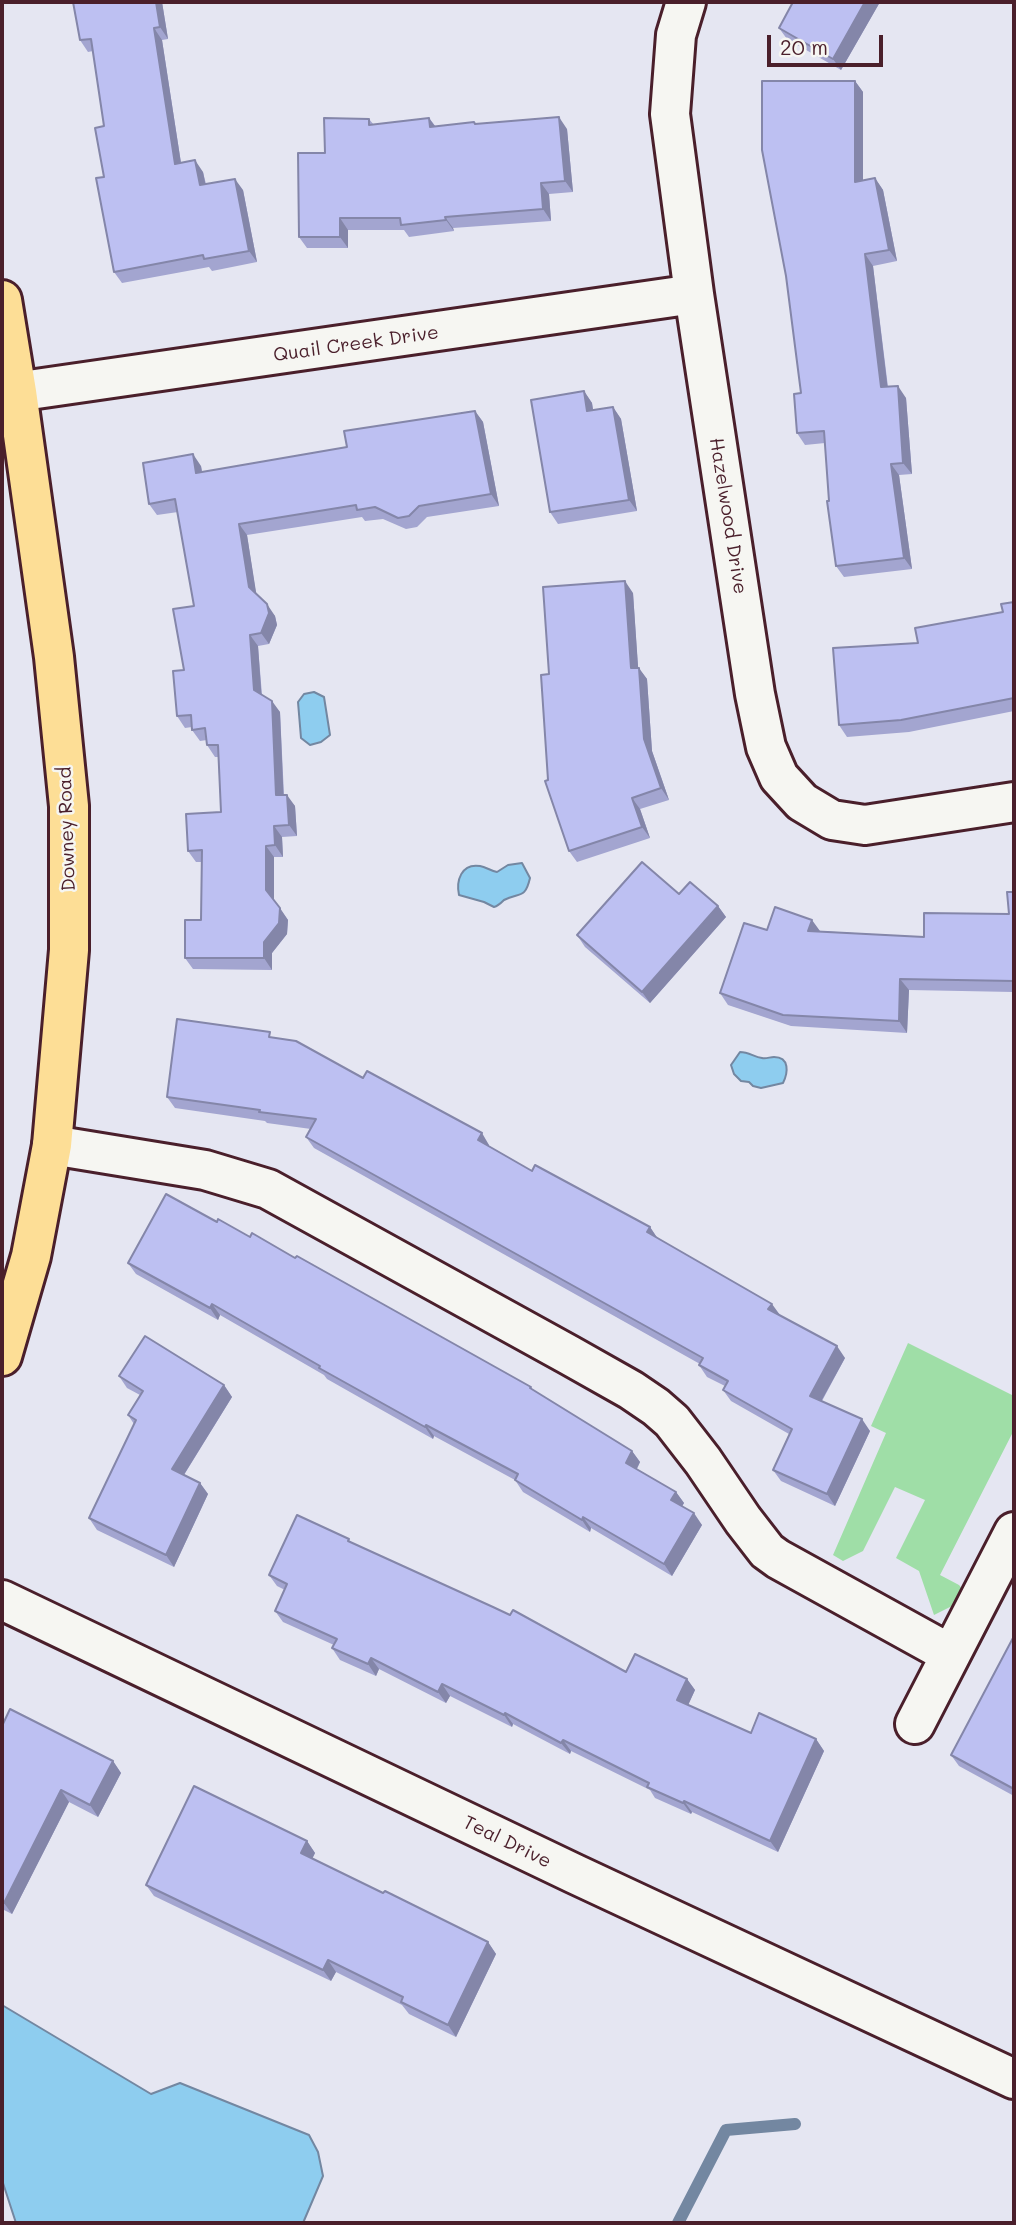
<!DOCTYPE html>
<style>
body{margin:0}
#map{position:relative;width:1016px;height:2225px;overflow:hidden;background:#e5e6f2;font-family:Mali,sans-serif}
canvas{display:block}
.frame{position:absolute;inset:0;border:4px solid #4a1f2b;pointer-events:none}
.scale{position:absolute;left:767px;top:35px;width:116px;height:32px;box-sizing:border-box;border:4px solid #4a1f2b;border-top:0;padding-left:9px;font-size:21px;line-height:24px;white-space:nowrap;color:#4a1f2b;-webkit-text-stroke:5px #f6f6f2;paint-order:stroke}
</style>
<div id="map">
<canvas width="1016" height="2225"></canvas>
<div class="frame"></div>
<div class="scale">20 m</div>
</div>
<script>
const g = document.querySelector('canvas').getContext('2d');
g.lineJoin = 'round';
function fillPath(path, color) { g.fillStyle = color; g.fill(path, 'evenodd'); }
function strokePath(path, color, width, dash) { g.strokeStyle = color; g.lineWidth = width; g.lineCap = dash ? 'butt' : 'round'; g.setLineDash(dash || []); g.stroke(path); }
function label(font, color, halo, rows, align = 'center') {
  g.font = font + ' Mali,sans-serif'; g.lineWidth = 5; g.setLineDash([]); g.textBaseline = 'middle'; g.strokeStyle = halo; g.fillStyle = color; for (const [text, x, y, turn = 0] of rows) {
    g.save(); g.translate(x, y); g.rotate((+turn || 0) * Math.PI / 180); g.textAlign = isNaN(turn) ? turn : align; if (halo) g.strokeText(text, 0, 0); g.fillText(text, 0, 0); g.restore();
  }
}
const green = new Path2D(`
 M908 1343 1014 1396V1430L940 1575 959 1585 964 1591 958 1603 934 1615 919 1571 896 1558 925 1500 895 1487 863 1551 843 1561 833 1555 886 1433 871 1426Z`);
const water = new Path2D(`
 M314 692 324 697 330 735 321 742 310 745 301 738 298 702 304 694Z
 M522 863 530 878C525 900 519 892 504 900 501 903 498 906 494 907L484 902 459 895C456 881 461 863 480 866 486 867 491 871 497 872L508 865Z
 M740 1052C749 1052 754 1057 762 1058 766 1059 770 1057 774 1057 790 1057 788 1073 783 1083L761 1088 753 1086 749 1082 741 1081 734 1074 731 1065Z
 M2 2005 151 2094 180 2083 309 2135 318 2152 323 2176 303 2223H16L2 2180Z`);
const stream = new Path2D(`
 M678 2223 726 2130 795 2124`);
const minor = new Path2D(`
 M686 2 676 35 670 114 694 294 755 694 766 747 779 777 802 802 832 820 865 825 1014 802
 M2 394 694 294
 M52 1145 205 1170 268 1189 569 1355 631 1390 656 1407 672 1421 703 1461 743 1520 767 1551 778 1559 950 1654
 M2 1600 575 1874 1014 2079
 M915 1724 1014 1532`);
const major = new Path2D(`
 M2 300 17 392 54 657 69 806V950L52 1145 31 1256 2 1356`);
const wall = new Path2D(`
 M73 2H162L168 39 162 40 181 163 203 172 206 184 243 190 257 262 212 271 209 267 122 283 114 272 104 177V126L93 51 88 52 80 40Z
 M793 2H880L841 70 787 39 779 28Z
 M855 81 863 92V181L875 178 883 190 897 261 873 266 888 387 906 398 912 474 899 475 912 569 844 577 836 566 825 443 805 445 797 433 801 393Z
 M429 118 436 127 474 122 476 124 567 129 573 192 549 194 551 221 453 228 454 231 409 237 404 230H348V248H307L299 237 325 153 369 119 374 125Z
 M584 391 592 403 593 410 613 407 621 419 637 511 558 524 550 512Z
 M475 411 483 422 499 506 427 517 417 527 406 529 383 519 365 521 362 517 247 535 256 594 275 616 277 625 269 644 258 646 262 695 280 712 284 795 295 806 297 836 282 837 283 857H274V901L288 920 287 934 272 953V970L193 969 185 958 201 920 202 862H196L188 851 221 812 218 757H215L207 745V740L200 741 192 730V727L185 728 177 716 194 606 178 512 157 515 149 504 201 466 202 472 347 447Z
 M633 593 638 668 647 679 652 751 669 800 640 809 650 838 577 862 569 851 548 780 549 674Z
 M1014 602V711L909 732 847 737 839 725 918 643 1003 612Z
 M679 894 718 906 726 917 650 1003 585 947 577 935Z
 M1009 914 1014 992 909 990 907 1033 791 1026 728 1005 720 993 767 930 820 931 924 937Z
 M274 1038 363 1078 489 1145V1146L532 1171 650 1227 658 1239 845 1358 822 1401 870 1431 835 1506 781 1481 773 1470 789 1434 731 1401 723 1390 725 1386 707 1377 699 1365 700 1364 314 1148 306 1137 311 1129 267 1123 265 1121 175 1108 167 1097Z
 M217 1222 533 1390 632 1451 640 1462 637 1469 676 1492 684 1503 682 1506 702 1525 672 1576 591 1528 590 1532 523 1492 515 1480 434 1436 433 1439 327 1379 324 1375 220 1315 218 1320 136 1274 128 1263Z
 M119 1376 224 1385 232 1397 184 1475 200 1483 208 1494 174 1567 97 1530 89 1518 134 1424 128 1415 140 1395 127 1388Z
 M353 1543 626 1672 687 1679 695 1690 688 1705 751 1733 816 1739 824 1751 778 1852 692 1812 691 1814 655 1798 650 1790 571 1751 570 1754 513 1724 512 1727 450 1696 446 1703 379 1669 376 1676 340 1660 332 1648 334 1645 283 1622 275 1611 285 1590 277 1586 269 1575Z
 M1014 1636V1796L959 1766 951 1755Z
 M2 1726 113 1761 121 1773 98 1817 69 1802 12 1914 2 1909Z
 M307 1841 315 1853 312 1859 488 1942 496 1954 456 2037 409 2014 402 2005 336 1972 331 1981 154 1896 146 1885Z`);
const shadedWall = new Path2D(`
 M156 2H162L168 39 160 27Z
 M865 2H880L841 70 833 59Z
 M154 28 162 40 183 176 175 164Z
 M855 81 863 92V194L855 182Z
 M559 117 567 129 573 192 565 181Z
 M429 118 437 129 430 127Z
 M195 160 203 172 208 197 200 185Z
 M875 178 883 190 897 261 889 250Z
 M235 179 243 190 257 262 249 251Z
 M541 183 549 194 551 221 543 209Z
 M445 217 453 228 454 231 446 220Z
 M340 218 348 230V248L340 237Z
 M865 254 873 266 889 399 881 387Z
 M898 386 906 398 912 474 903 463Z
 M584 391 592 403 595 423 587 411Z
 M613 407 621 419 637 511 629 500Z
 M475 411 483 422 499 506 491 494Z
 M193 454 201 466 204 484 196 473Z
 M891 464 899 475 912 569 904 558Z
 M239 524 247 535 257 598 249 587Z
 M625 581 633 593 639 680 631 668Z
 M267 604 275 616 277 625 269 644 261 633Z
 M250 635 258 646 262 702 254 690Z
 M639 668 647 679 652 751 669 800 661 788 644 739Z
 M272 701 280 712 284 807 276 795Z
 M287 795 295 806 297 836 289 825Z
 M632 798 640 809 650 838 642 827Z
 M274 826 282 837 283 857 275 845Z
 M266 846 274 857V902L266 890Z
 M718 906 726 917 650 1003 642 992Z
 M280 908 288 920 287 934 272 953V970L264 958V942Z
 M812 920 820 931H808Z
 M900 979 909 990 907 1033 899 1021Z
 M482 1133 489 1145 486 1152 478 1140Z
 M650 1227 658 1239 647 1232Z
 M212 1304 220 1315 218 1320 210 1308Z
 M772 1304 780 1315 768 1309Z
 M837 1346 845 1358 818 1407 810 1396Z
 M224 1385 232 1397 180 1481 172 1469Z
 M862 1419 870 1431 835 1506 827 1494Z
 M426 1425 434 1436 433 1439 425 1427Z
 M632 1451 640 1462 634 1474 626 1463Z
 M200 1483 208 1494 174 1567 166 1555Z
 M676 1492 684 1503 679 1512 671 1500Z
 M694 1513 702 1525 672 1576 664 1564Z
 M583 1517 591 1528 590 1532 582 1520Z
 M371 1658 379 1669 376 1676 368 1664Z
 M687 1679 695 1690 685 1712 677 1700Z
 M442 1684 450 1696 446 1703 438 1692Z
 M505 1713 513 1724 512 1727 504 1715Z
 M816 1739 824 1751 778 1852 770 1841Z
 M563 1740 571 1751 570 1754 561 1743Z
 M113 1761 121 1773 98 1817 90 1805Z
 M61 1790 69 1802 12 1914 4 1903Z
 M684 1801 692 1812 691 1814 683 1803Z
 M307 1841 315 1853 309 1865 301 1853Z
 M488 1942 496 1954 456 2037 448 2025Z
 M328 1960 336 1972 331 1981 323 1970Z`);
const building = new Path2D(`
 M73 2H156L160 27 154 28 175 164 195 160 200 185 235 179 249 251 204 259 203 255 114 272 96 178 104 177 95 128 104 126 91 39 80 40Z
 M793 2H865L833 59 779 28Z
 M762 81H855V182L875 178 889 250 865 254 881 387 898 386 903 463 891 464 904 558 836 566 827 501H829L824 431 797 433 794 394 801 393 786 276 762 150Z
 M559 117 565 181 541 183 543 209 445 217 446 220 401 225 400 218H340V237H299L298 153H325L324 118 369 119V125L429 118 430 127 474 122 475 124Z
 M584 391 587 411 613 407 629 500 550 512 531 400Z
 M475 411 491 494 419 506 409 516 398 518 375 507 357 510 356 505 239 524 249 587 267 604 269 613 261 633 250 635 254 690 272 701 276 795H287L289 825 274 826 275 845 266 846V890L280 908 279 923 264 942V958H185V920H201L202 850 188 851 186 814 221 812 218 745H207L205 728 192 730 191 715 177 716 173 671 184 670 173 609 194 606 175 499 149 504 143 463 193 454 196 473 347 447 344 431Z
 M625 581 631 668H639L644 739 661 788 632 798 642 827 569 851 545 781 548 780 541 675 549 674 543 587Z
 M1014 602V698L901 720 839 725 833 648 918 643 915 628 1003 612 1001 604Z
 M642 862 679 894 690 882 718 906 642 992 577 935Z
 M1007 892H1014V986V981L900 979 899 1021 783 1015 720 993 744 923 767 930 775 907 812 920 808 931 924 937V913L1009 914Z
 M177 1019 270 1032 269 1037 296 1041 363 1078 367 1071 482 1133 478 1140 532 1171 535 1165 650 1227 647 1232 772 1304 768 1309 837 1346 810 1396 862 1419 827 1494 773 1470 792 1429 723 1390 728 1381 699 1365 703 1358 306 1137 316 1119 259 1112 260 1110 167 1097Z
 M166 1194 217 1222 218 1219 250 1237 252 1233 295 1258 297 1256 531 1387 530 1388 632 1451 626 1463 676 1492 671 1500 694 1513 664 1564 583 1517 582 1520 515 1480 518 1474 426 1425 425 1427 319 1368 320 1366 212 1304 210 1308 128 1263Z
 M145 1336 224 1385 172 1469 200 1483 166 1555 89 1518 136 1420 128 1415 143 1391 119 1376Z
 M297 1515 349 1539 348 1541 493 1607 510 1615 513 1610 626 1672 635 1654 687 1679 677 1700 751 1733 759 1713 816 1739 770 1841 684 1801 683 1803 647 1787 649 1783 563 1740 561 1743 505 1713 504 1715 442 1684 438 1692 371 1658 368 1664 332 1648 337 1639 275 1611 287 1584 269 1575Z
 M1014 1636V1789L951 1755Z
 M10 1709 113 1761 90 1805 61 1790 4 1903 2 1901V1726Z
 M194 1786 307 1841 301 1853 383 1893 385 1891 488 1942 448 2025 401 2002 403 1997 328 1960 323 1970 146 1885Z`);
const streetNames = [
 ["Quail Creek Drive",356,344,-8],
 ["Hazelwood Drive",728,516,81],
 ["Downey Road",67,829,-92],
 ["Teal Drive",507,1842,26]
];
fillPath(green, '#9fdea7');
fillPath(water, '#8ecdef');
strokePath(water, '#7387a1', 2);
strokePath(stream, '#7387a1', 12);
strokePath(minor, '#4a1f2b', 44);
strokePath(major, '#4a1f2b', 44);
strokePath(minor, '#f6f6f2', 38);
strokePath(major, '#fdde96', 38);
fillPath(wall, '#a3a5d0');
fillPath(shadedWall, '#8486a9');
fillPath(building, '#bdc0f2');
strokePath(building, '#8486a9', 2);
label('19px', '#4a1f2b', '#f6f6f2', streetNames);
</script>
